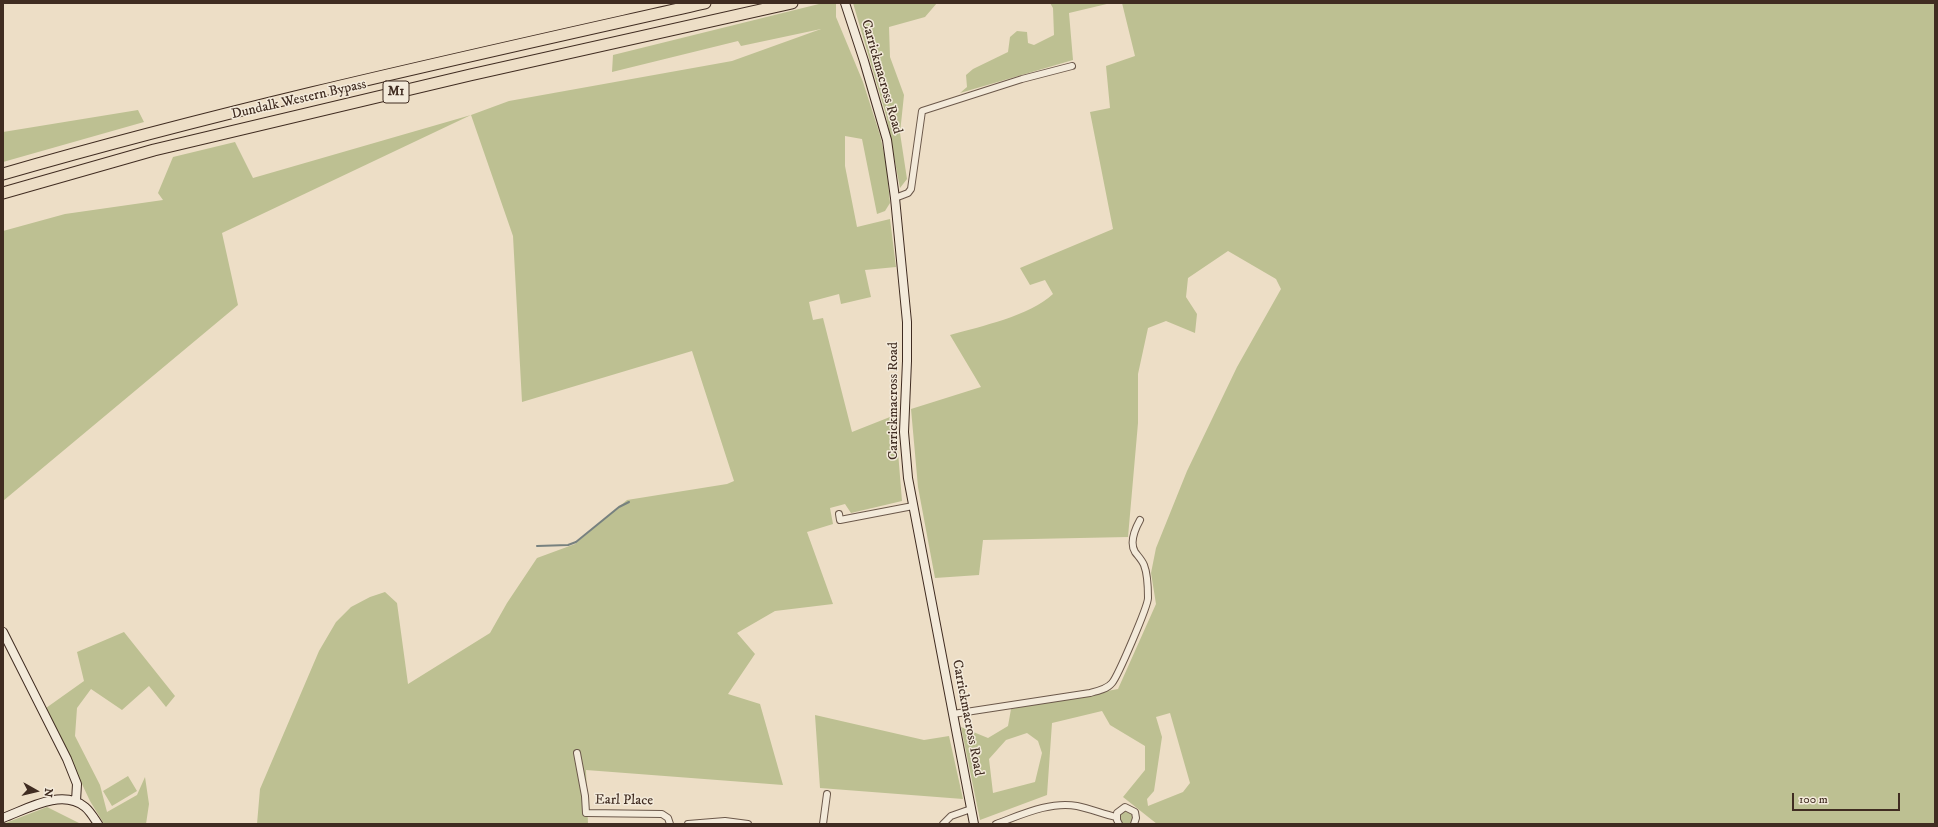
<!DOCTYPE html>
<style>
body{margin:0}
#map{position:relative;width:1938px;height:827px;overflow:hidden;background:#eddec6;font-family:"IM FELL DW Pica",serif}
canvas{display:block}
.frame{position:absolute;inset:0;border:4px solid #402c21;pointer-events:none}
.north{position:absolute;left:16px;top:771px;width:40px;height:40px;-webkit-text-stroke:3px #f3eada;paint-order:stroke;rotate:98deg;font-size:11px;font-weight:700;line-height:16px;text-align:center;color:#402c21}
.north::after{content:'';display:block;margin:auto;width:14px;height:18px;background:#402c21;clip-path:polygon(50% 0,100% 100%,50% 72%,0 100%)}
.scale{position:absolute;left:1792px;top:793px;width:108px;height:18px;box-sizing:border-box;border:2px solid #402c21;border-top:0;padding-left:5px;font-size:12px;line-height:14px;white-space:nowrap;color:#402c21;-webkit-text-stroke:3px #f3eada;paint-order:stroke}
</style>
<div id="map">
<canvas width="1938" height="827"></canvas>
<div class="frame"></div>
<div class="north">N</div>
<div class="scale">100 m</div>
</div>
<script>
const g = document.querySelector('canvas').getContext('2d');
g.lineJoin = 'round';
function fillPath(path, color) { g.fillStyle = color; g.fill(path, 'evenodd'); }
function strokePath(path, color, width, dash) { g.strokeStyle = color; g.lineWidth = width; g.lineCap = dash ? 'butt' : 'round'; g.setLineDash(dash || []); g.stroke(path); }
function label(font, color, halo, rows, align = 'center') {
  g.font = font + ' "IM FELL DW Pica",serif'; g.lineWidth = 3; g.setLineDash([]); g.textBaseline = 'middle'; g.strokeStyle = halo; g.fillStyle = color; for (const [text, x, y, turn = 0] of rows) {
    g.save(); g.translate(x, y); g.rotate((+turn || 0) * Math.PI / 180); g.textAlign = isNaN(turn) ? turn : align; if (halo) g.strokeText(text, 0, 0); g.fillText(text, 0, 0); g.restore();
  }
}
const green = new Path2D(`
 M823 3H836V17L863 82 880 135 886 162 890 203 885 211 877 214 862 139 845 136V166L857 227 890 219 896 267 865 270 871 297 841 304 839 294 809 302 813 320 823 318 852 432 895 415 902 501 851 513 845 504 830 508 833 524 807 532 833 604 775 611 737 633 755 654 728 694 760 704 783 785 586 770 588 824H257L260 789 319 651 336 622 351 607 370 597 385 592 397 603 408 684 490 633 507 603 537 558 575 544 627 500 727 484 734 481 692 351 522 402 513 236 471 115 222 233 238 305 3 501V231L65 214 163 200 158 193 173 157 235 142 253 178 471 115 509 101 732 61 821 29 741 46 738 41 612 72 613 55Z
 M853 3H937L925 17 889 27 890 57 904 95 900 133 907 179 900 188 886 115Z
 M1050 3H1111L1069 13 1073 60 960 93 967 87 966 75 973 69 1008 52 1010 37 1017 31 1027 32 1028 43 1034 45 1054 35 1053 8Z
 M1122 3H1935V824H1157L1123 797 1145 770V746L1110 725 1102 711 1052 723 1047 795 980 820 961 727 988 738 1008 726 1011 709 1118 689 1156 604 1151 573 1156 548 1187 471 1237 367 1281 289 1276 279 1228 251 1188 278 1186 297 1197 314 1195 333 1166 321 1148 328 1138 374V423L1128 537 983 540 979 575 935 578 918 487 911 409 981 387 950 335C982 326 1029 316 1053 294L1045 280 1030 285 1020 268 1113 229 1090 112 1110 108 1106 66 1135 56ZM1170 713 1190 783 1183 792 1148 806 1147 799 1154 791 1162 737 1156 717ZM1027 733 1038 741 1042 753 1035 782 993 793 989 759 1006 740Z
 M138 110 144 122 3 162V132Z
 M124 632 175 696 166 707 149 686 122 710 91 689 77 708 75 736 100 785 107 812 137 795 145 777 149 804 146 824H104L90 801 46 708 84 681 77 652Z
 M815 715 924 740 949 736 963 799 820 788Z
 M128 776 137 791 112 806 103 791Z
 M47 807 81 824H3Z
 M1119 818a7 7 0 1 1 14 0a7 7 0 1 1-14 0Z`);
const stream = new Path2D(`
 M537 546 568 545 576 542 619 507 629 502`);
const street = new Path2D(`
 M895 198 908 193 911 189 922 111 1022 79 1072 66
 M839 514 840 520 913 506
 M953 714 1090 693C1098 691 1107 689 1112 683 1118 676 1148 606 1148 598 1148 587 1148 575 1144 565 1142 560 1138 556 1135 552 1129 542 1135 529 1140 520
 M577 753 585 796 586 813 662 814 668 818 670 824
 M688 824 725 821 748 824
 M823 824 827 794
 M943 824 951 816 971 809
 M996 824C1021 815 1050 801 1077 806 1091 809 1103 814 1116 817
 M1119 824 1117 820V813L1125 807 1135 812 1136 818 1134 824`);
const secondary = new Path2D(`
 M845 3 864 61 887 140 895 198 907 322V361L904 432 908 478 974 824
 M3 632 67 759 77 784 76 801
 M3 818C27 809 62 788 85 807 90 811 94 818 98 824`);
const highway = new Path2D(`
 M3 174C234 107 470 56 705 3
 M3 193 154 150 470 75 792 3`);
const shields = [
 [396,92,26]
];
const shieldNames = [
 ["M1",396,92]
];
const streetNames = [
 ["Carrickmacross Road",881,77,74],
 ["Dundalk Western Bypass",299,100,-13],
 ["Carrickmacross Road",894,401,-90],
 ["Carrickmacross Road",967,718,79],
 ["Earl Place",624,801,1]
];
fillPath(green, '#bdc092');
strokePath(stream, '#77817f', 2);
strokePath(street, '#6b584a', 8);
strokePath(secondary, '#402c21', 10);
strokePath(highway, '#402c21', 13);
strokePath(street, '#f3eada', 6);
strokePath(secondary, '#f3eada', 8);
strokePath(highway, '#eddec6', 11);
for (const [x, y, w] of shields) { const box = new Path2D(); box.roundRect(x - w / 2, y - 11, w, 22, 3); g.fillStyle = '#f3eada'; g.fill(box); strokePath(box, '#402c21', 1); }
label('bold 13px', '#402c21', null, shieldNames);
label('14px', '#402c21', '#f3eada', streetNames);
</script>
